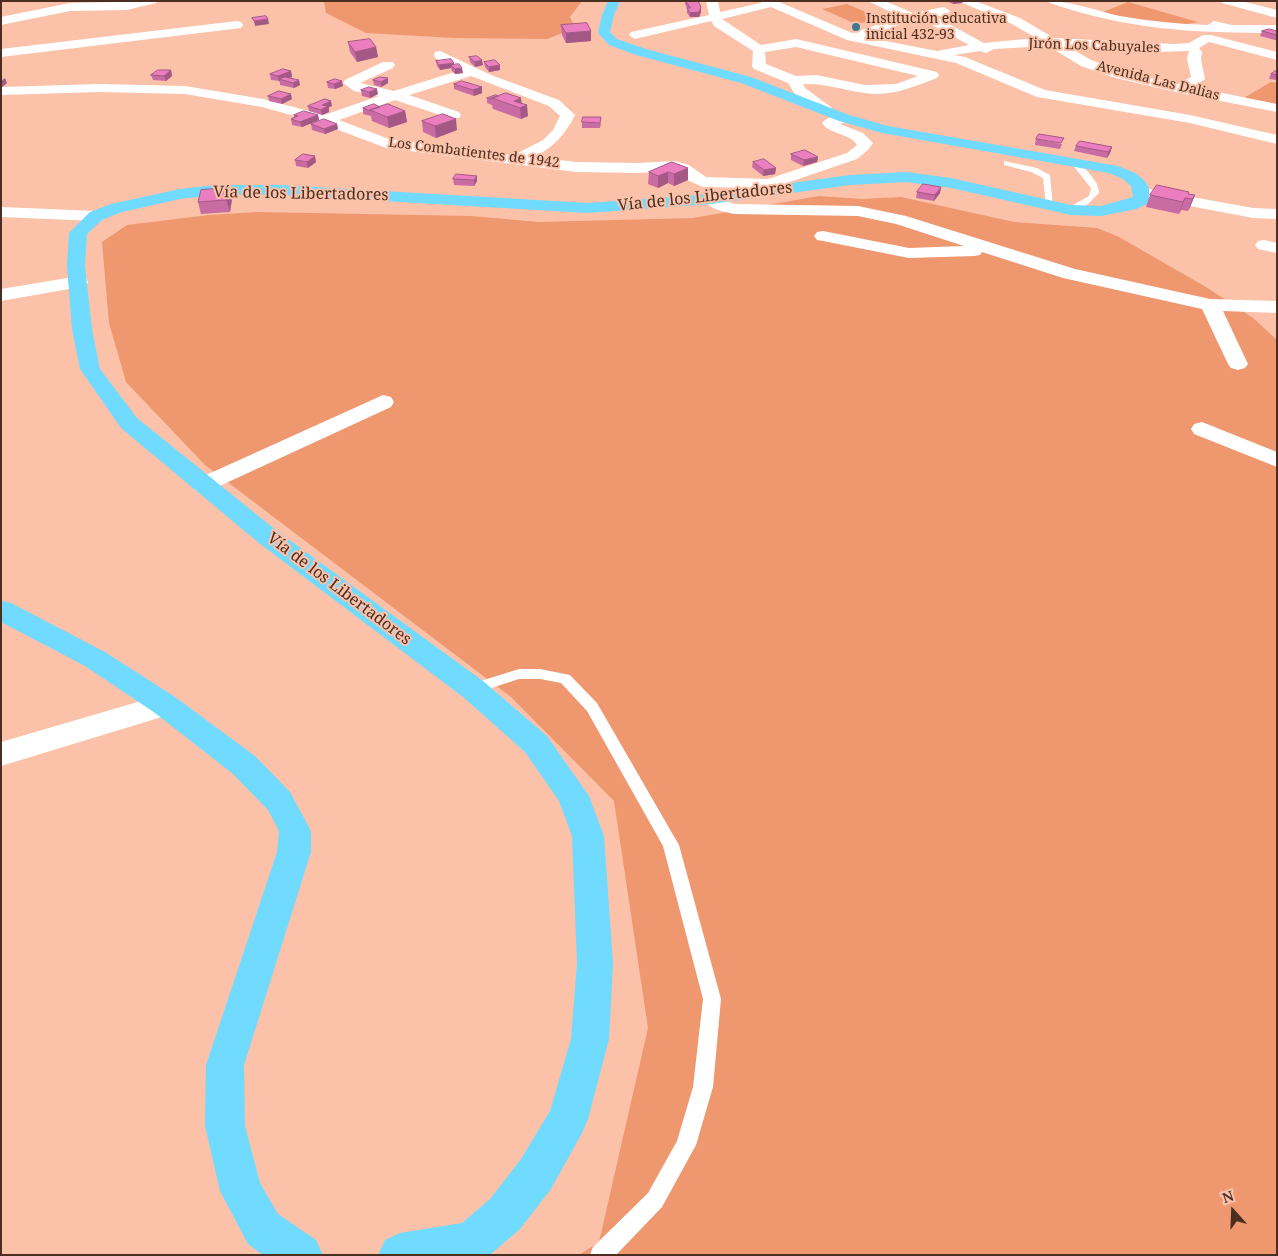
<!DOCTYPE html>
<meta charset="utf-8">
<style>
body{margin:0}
#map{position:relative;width:1278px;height:1256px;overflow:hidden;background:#fbc2a9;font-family:"Noto Serif",serif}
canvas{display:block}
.frame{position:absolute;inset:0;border:2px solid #4a2e21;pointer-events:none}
.north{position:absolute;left:1208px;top:1186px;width:50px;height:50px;-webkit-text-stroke:4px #fbc2a9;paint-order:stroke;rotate:340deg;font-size:14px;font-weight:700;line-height:20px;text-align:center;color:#4a2e21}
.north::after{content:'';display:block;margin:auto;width:18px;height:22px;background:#4a2e21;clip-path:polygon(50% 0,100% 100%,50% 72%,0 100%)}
</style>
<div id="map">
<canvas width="1278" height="1256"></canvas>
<div class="frame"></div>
<div class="north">N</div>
</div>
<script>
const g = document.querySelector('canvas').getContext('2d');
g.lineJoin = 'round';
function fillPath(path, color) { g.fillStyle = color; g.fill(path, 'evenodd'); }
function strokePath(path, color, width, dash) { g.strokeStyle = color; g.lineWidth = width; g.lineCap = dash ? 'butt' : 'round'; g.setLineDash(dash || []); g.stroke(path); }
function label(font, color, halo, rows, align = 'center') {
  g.font = font + ' "Noto Serif",serif'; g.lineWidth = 4; g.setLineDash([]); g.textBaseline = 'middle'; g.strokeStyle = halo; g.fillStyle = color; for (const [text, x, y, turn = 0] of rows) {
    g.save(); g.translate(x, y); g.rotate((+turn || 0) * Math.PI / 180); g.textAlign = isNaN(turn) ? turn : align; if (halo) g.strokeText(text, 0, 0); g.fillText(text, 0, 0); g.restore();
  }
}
const green = new Path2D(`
 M324 1H582L570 17 575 28 547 39 454 38 366 33 326 13Z
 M1128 2 1198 22C1167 29 1133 21 1103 12Z
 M847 4 882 19 856 24 822 9Z
 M1271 82 1277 83V106L1242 99Z
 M819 196 862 199 901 197 1014 222 1097 228 1119 237 1206 287 1253 318 1277 340V1255H579L599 1242 648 1028 614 801 511 697 205 465 126 382 109 323 102 242 127 225 209 215 257 212 471 216 539 222 693 218Z`);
const service = new Path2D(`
 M1071 159H1077C1084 169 1099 180 1099 193L1087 205 1071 213 1067 210 1068 208 1089 196 1091 188 1071 163Z
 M1004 161 1037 168 1050 175 1053 207 1046 205 1043 178 1031 172 1004 165Z
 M519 669H540L570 675 597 703 679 845 721 999 713 1087 696 1145 662 1207 616 1255H590L593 1247 648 1193 677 1141 693 1087 703 999 663 846 587 711 561 683 540 679H519L473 694 468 693 466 689 468 685Z`);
const minor = new Path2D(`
 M158 1 156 3 127 10 70 11 1 25V17L70 3Z
 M706 1H718L720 12 761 3 760 1H777L852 33 901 17 868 1H885L913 13 944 7 950 11 948 14 936 17 984 43 1036 38 1012 24 958 1H975L1020 18 1054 38 1174 44 1189 43 1203 35H1211L1277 52V60L1209 42 1199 48 1202 52 1201 59 1205 79 1193 87 1277 104V112L1180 93 1116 78 1081 66 1048 46 994 49 986 53 980 51 954 55 965 57 1045 90 1190 115 1277 135V144L1190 123 1037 97 956 63 847 40 771 7 722 19 761 45 796 39 937 72 939 75 937 78C913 87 891 97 865 93 844 90 824 83 803 84L805 88 831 107 833 110 831 113H821L794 93 788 83 754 69 752 66 753 51 714 26 711 21 635 39 629 35 631 32 709 15ZM913 20H923L969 45 937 51 865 37ZM1067 46 1155 52 1189 51 1187 59 1191 77 1178 84 1125 72 1091 60ZM796 47 918 76 896 84 865 85 816 75 796 76 766 64 765 52Z
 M1048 1C1073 1 1096 11 1120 16 1149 21 1178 24 1208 25L1214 21 1232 25H1277V33C1195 33 1128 30 1050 3Z
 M237 21 241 22 243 25 241 28 1 57V49Z
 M440 51 491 75 559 100 575 115C565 135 554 147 534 157L576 162 637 163 675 161 689 165 706 177 768 179 847 153 857 145C850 133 830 135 822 123 827 116 841 113 849 115L851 118 849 121 840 124 863 133 873 143 868 150 857 159 775 187C768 194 763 199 753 196L751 193 754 188 703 187 687 180 675 171 637 173 576 172 386 148 320 123 262 107 185 94 100 92 1 95V87L100 84 185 86 263 99 324 115 379 96 354 91 343 83 345 80 383 62H393L395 65 393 68 360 83 394 91 461 70 435 58 434 55 435 52ZM471 76 549 106 560 116 553 130 543 140 514 155 389 139 339 120 395 100 449 118H459L461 115 459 112 409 95Z
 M1143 188 1253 208 1277 209V219L1253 218 1137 196 1135 193 1137 190Z
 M711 194 734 204 858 206 906 216 1075 269 1210 299 1277 301V313L1223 311 1248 364 1245 368 1238 370 1231 368 1228 364 1202 309 1063 278 982 252 980 255 974 256 909 258 823 241 817 240 814 236 817 232 823 231 909 248 964 246 896 224 858 216 734 214C722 211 710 210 703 199L705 195Z
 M1 207 96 211 102 212 105 216 102 220 96 221 1 217Z
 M1264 240 1277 243V253L1258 249 1255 245 1258 241Z
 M79 276 86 278 88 282 86 286 1 301V289Z
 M383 395 391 397 394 402 391 407 211 490 203 492 195 490 191 485 195 480Z
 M1202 422 1277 452V467L1194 434 1191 429 1194 424Z
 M165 694 175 697 180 705 175 713 1 766V742Z`);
const tertiary = new Path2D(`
 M1220 1H1241L1277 10V18L1222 3Z`);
const trunk = new Path2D(`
 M608 1H620L614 15 610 32 617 39 646 49 751 77 849 115 888 126 1118 166 1135 173 1144 180 1149 188V200L1147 204 1136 209 1101 216 1071 215 951 188 906 182 850 185 711 204 588 213 281 195H216L180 199 122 212 102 220 87 234 85 266 92 329 100 369 137 418 277 531 483 681 547 736 589 796 604 836 613 963 609 1039 588 1119 582 1133 551 1189 520 1229 491 1254 378 1255 385 1240 400 1233 462 1223 490 1199 521 1159 550 1111 571 1039 577 963 572 836 559 801 525 752 463 697 259 543 121 428 80 369 72 329 67 266 69 233 90 212 111 204 180 189 216 185H281L588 203 711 194 850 175 906 172 951 178 1071 205 1101 206 1133 197 1131 186 1123 179 1109 173 882 133 839 121 741 83 636 55 609 45 598 33 602 15Z
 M1 601 11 603 105 652 175 697 255 756 290 792 311 831V852L244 1065 245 1126 260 1183 278 1214 316 1240 323 1255H263L248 1244 220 1191 205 1126 206 1065 277 852 279 831 268 810 233 774 155 713 85 666 1 622Z`);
const wall = new Path2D(`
 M685 1H698L701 7V12L699 17H690L687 13V8L685 4Z
 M946 1H963L962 3 953 4Z
 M561 25 591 31V41L566 43 562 35Z
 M1262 31H1277V40H1275L1260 36Z
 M348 42 376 47 378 57 357 62 350 52Z
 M469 57 483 65 475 67 470 62Z
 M436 61 454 65 463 73 455 74 452 71 451 68 440 70 437 66Z
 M484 62 500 65V70L489 72 485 67Z
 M171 70 172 76 166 81 153 80 151 75Z
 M291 71 292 77 289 78 300 85 294 88 280 85V81L271 80 270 74Z
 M1277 71V80L1269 79 1271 74Z
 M388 78V83L381 87 374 85 373 80Z
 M327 82 343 86 335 89 328 88Z
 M454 84 482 87V93L474 96 454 89Z
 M361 90 378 94 370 98 362 96Z
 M268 96 292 99 282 104 269 101Z
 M487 98 522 103 528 116 521 119 493 109 492 105 487 103Z
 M308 106H332L329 107V112L322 115 309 111Z
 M380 107 405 111 407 122 389 128 372 121 371 116 363 114V108Z
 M294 115H318L319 120 302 127 292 125 291 119 294 117Z
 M422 121 457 130 436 138 423 132Z
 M582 122 601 123 600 128H582Z
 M311 124H337L338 129 325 134 312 130Z
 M1036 139 1062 144 1060 149 1035 145Z
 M1076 146 1112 147 1110 153 1107 158 1074 151Z
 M791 154 818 157 817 162 803 166 791 160Z
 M295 160 316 162 308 168 296 166Z
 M672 162 688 180 674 186 668 183 658 188 648 184 649 172Z
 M753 162 776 168 775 174 763 176 752 167Z
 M477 176V181L474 186 454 185 453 179Z
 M941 187 940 193 934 201 916 198 917 192Z
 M229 188 232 199 230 212 201 214 198 202Z
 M1189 192 1188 194 1195 195 1190 207 1188 211 1181 210 1179 214 1146 207 1150 195Z`);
const shadedWall = new Path2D(`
 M954 1H963L962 3 953 4Z
 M701 7V12L699 17H690V13Z
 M268 19 269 24 255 26 254 21Z
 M591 31V41L566 43V33Z
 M376 47 378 57 357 62 355 52Z
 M482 60 483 65 475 67V62Z
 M454 63V68L451 65V68L440 70 439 65Z
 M500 65V70L489 72V67Z
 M462 68 463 73 455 74V69Z
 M171 70 172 76 166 81 164 76Z
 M291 71 292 77 283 80 279 79 280 81 279 82 278 76Z
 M5 78 7 83 1 88V81Z
 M388 78V83L381 87V82Z
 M299 80 300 85 294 88 293 83Z
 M342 81 343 86 335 89 334 84Z
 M482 87V93L474 96 473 90Z
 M377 89 378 94 370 98 369 92Z
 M291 94 292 99 282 104 281 99Z
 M521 98 522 107 527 105 528 116 521 119 520 108 514 101Z
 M331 101 332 106 329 107V112L322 115 321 110 322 105Z
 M405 111 407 122 389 128 387 117Z
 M318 115 319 120 302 127 300 122Z
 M456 119 457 130 436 138 435 126Z
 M337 124 338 129 325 134 324 129Z
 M1112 147 1110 153 1107 158 1108 152Z
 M315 156 316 162 308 168 307 162Z
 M818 157 817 162 803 166 804 160Z
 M688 168V180L674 186V174Z
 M776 168 775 174 763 176 764 170Z
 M668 172V183L658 188V176Z
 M477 176V181L474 186V180Z
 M941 187 940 193 934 201 935 195Z
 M229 188 232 199 230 212 226 200Z
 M1195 195 1190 207 1188 211 1192 199Z
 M1185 198 1181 210 1179 214 1183 202Z`);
const building = new Path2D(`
 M686 1H698L701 7 699 12 690 13 687 8H690Z
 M266 16 268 19 254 21 252 18Z
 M587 23 591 31 566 33 561 25Z
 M1269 29 1277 31V35L1262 31Z
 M370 39 376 47 355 52 348 42Z
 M477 56 482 60 475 62 469 57Z
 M451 59 454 63 439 65 436 61Z
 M495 60 500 65 489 67 484 62Z
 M459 64 462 68 455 69 451 65Z
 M283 69 291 71 278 76 270 74Z
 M158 70H171L164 76 151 75Z
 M1275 71H1277V75L1271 74Z
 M285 77 299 80 293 83 279 79Z
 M380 77 388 78 381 82 373 80Z
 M335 79 342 81 334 84 327 82Z
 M462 81 482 87 473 90 454 84Z
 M369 87 377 89 369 92 361 90Z
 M279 91 291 94 281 99 268 96Z
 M506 93 521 98 514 101 527 105 520 108 492 98Z
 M496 95 499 96 492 98V99L487 98Z
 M325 99 331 101 322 105 328 106 321 110 308 106Z
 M374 104 380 107 370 110V111L363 108Z
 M388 104 405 111 387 117 370 110Z
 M304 111 318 115 300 122 291 119 298 116 294 115Z
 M443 114 456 119 435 126 422 121Z
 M583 117H601L600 123 582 122Z
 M324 119 337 124 324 129 311 124Z
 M1039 134 1064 138 1061 143 1036 139Z
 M1080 141 1112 147 1108 152 1076 146Z
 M805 150 818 157 804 160 791 154Z
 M303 154 315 156 307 162 295 160Z
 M764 159 776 168 764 170 753 162Z
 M672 162 688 168 674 174 668 172 658 176 649 172Z
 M456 174 477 176 474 180 453 179Z
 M923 184 941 187 935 195 917 192Z
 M1157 185 1189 192 1188 194 1195 195 1192 199 1185 198 1183 202 1150 195Z
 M229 188 226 200 198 202 201 190Z`);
const markers = [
 [856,27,5,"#3e7b92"]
];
const farPoinames = [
 ["Institución educativa",866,19],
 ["inicial 432-93",866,35]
];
const farStreetnames = [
 ["Jirón Los Cabuyales",1094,46,2],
 ["Avenida Las Dalias",1158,81,14],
 ["Los Combatientes de 1942",474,153,7]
];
const streetNames = [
 ["Vía de los Libertadores",301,194,1],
 ["Vía de los Libertadores",705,197,-6],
 ["Vía de los Libertadores",339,589,37]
];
fillPath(green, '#ef976f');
fillPath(service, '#fff');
fillPath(minor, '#fff');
fillPath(tertiary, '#fff');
fillPath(trunk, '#70daff');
fillPath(wall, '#c96ca3');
fillPath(shadedWall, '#a45885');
fillPath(building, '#ea7ebe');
strokePath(building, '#a45885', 1);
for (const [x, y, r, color] of markers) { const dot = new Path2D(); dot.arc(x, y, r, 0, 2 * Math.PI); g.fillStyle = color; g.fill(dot); strokePath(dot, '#fbc2a9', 2); }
label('14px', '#4a2e21', '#fbc2a9', farPoinames, 'left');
label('14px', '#4a2e21', '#fbc2a9', farStreetnames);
label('16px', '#4a2e21', '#fbc2a9', streetNames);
</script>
